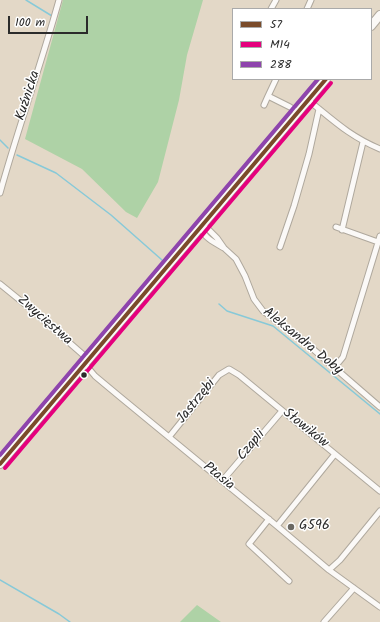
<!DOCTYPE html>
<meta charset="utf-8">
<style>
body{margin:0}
#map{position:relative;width:380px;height:622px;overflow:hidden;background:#e3d8c7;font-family:Kalam,sans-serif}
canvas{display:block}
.legend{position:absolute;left:232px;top:8px;width:140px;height:72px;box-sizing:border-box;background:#fff;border:1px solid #aaa;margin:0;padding:5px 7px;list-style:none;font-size:12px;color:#2b2b2b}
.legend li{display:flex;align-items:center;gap:8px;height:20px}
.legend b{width:20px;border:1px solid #aaa}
.scale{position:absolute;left:8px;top:16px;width:80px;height:18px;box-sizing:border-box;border:2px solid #2b2b2b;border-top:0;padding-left:5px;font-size:12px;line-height:14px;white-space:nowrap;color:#2b2b2b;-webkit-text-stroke:3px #fff;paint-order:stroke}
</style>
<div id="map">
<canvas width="380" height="622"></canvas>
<ul class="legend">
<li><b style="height:5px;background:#7a4b2a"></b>57</li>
<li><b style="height:5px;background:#e5007d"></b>M14</li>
<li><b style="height:5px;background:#8e44ad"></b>288</li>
</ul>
<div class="scale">100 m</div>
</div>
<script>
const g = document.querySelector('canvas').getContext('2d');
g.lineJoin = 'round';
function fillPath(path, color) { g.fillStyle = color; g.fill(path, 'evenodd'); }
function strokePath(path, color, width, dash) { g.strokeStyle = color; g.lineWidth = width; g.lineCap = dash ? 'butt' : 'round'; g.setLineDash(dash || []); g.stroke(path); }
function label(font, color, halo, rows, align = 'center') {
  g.font = font + ' Kalam,sans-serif'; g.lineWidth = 3; g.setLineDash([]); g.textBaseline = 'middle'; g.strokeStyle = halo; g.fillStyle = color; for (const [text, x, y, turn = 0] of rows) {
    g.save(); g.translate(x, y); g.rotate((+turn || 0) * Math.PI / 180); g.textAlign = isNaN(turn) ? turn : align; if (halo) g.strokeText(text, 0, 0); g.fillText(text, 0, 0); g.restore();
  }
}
const green = new Path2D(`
 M63 0H203L187 55 179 100 158 182 137 218 126 212 82 169 25 139Z
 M197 605 221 622H180Z`);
const stream = new Path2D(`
 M26 0 52 16
 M0 140 8 148
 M17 155 56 173 111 215 162 260
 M219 304 227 311 273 326 380 414
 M0 580 59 614 70 622`);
const minor = new Path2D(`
 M271 9 276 0
 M307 9 311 0
 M276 79 268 96 290 107 298 112
 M308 100C333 120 349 136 380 149
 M264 105 268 96
 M0 193C18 128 41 65 59 0
 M336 227 378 242
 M342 230 363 142
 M280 247 294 206 309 154 319 109
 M224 248C215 243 204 238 201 228H207L217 238 224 248 236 259 245 276 254 299 263 311 306 343 380 407
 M0 284 32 310 88 359
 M85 364 95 376 119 396 277 526 329 570 380 607
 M334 368 343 357 380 236
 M169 437 219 375 229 369 239 375 380 491
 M222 481 282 411
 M269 519 249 544 289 581
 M277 526 335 454
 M329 570 340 560 380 511
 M324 622 354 588`);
const primary = new Path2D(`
 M371 26 380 15
 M0 464 326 79`);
const bus1 = new Path2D(`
 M0 464 326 79`);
const bus2 = new Path2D(`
 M5 468 331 83`);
const bus3 = new Path2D(`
 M0 455 318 79`);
const markers = [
 [84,375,3.5,"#2b2b2b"],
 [291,527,4,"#6b6862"]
];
const streetNames = [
 ["Kuźnicka",29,96,-72],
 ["Zwycięstwa",44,321,41],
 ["Aleksandra Doby",302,342,39],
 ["Jastrzębi",197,402,-51],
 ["Słowików",305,429,39],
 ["Czapli",252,446,-50],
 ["Ptasia",218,477,39]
];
const poiNames = [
 ["G596",299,527]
];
fillPath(green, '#aed2a6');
strokePath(stream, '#87c9d8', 1.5);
strokePath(minor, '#afa89d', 7);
strokePath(primary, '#afa89d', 10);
strokePath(minor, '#fbf9f7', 5);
strokePath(primary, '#fbf9f7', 8);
strokePath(bus1, '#7a4b2a', 4);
strokePath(bus2, '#e5007d', 4);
strokePath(bus3, '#8e44ad', 4);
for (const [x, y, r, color] of markers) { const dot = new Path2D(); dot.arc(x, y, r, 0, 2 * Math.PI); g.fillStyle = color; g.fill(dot); strokePath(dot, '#fff', 1.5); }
label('14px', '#2b2b2b', '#fff', streetNames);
label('14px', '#2b2b2b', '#fff', poiNames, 'left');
</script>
